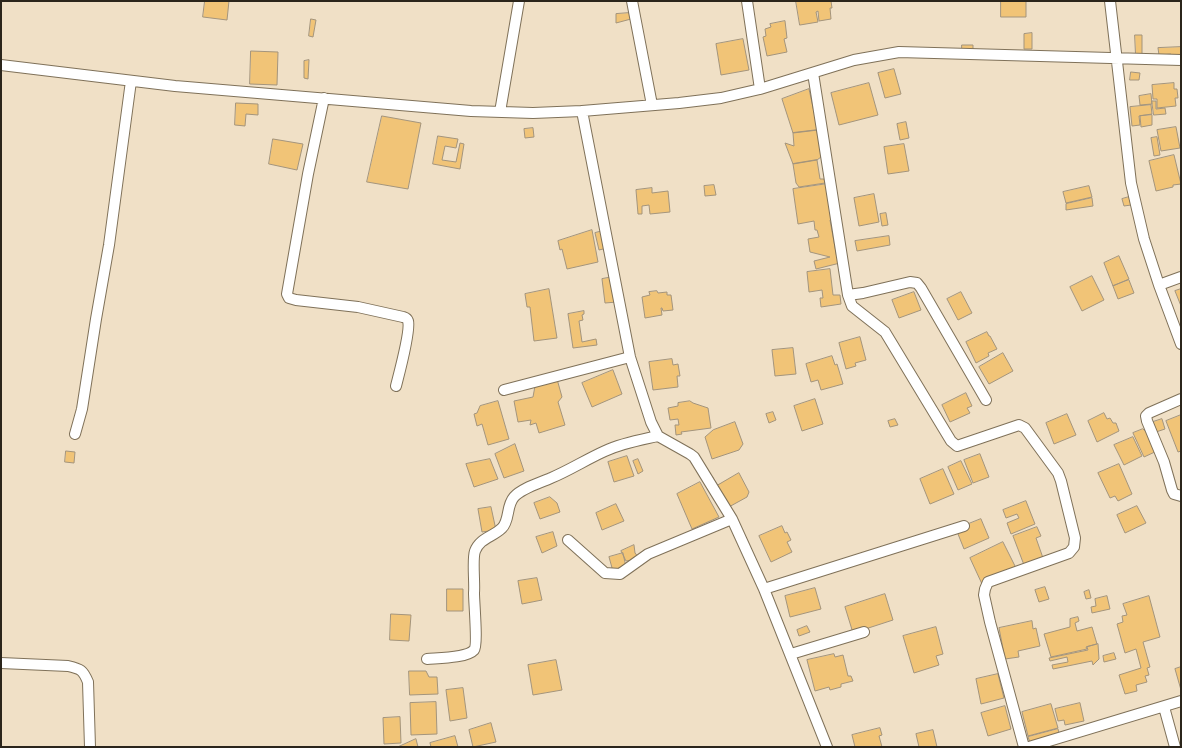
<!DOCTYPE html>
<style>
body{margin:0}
#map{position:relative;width:1182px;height:748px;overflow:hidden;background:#f0e0c6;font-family:Quicksand,sans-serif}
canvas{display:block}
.frame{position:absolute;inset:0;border:2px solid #2b251b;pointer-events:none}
</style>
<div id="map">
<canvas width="1182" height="748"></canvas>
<div class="frame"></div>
</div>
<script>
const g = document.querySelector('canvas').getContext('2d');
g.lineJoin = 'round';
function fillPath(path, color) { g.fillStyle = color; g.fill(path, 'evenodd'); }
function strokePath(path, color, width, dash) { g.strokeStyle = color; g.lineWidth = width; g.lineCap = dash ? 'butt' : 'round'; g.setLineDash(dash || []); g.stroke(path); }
const building = new Path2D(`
 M205 1H229L227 20 203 17Z
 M796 1H831L832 8H830L831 19 819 21 818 11 816 12 818 22 800 25Z
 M1001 1H1026V17H1001Z
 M629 13 631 19 616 23V14Z
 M311 19 316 20 313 37 309 36Z
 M785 21 787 38 784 39 787 52 767 56 763 37 766 36 765 29 771 27 770 24Z
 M1032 33V49H1024V34Z
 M1135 35H1142V56H1136Z
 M743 39 749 70 721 75 716 44Z
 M962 45H973V53H962Z
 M1181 47V58L1171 59V54L1159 55 1158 48Z
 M251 51 278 52 277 85 250 84Z
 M309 60 308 79 304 78V61Z
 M894 69 901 94 885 98 878 73Z
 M1131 72 1140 73 1139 80H1130Z
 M869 83 878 115 839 125 831 93Z
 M1174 83V89H1177L1178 98H1175L1176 106 1157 108V99H1153L1152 85Z
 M809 89 818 130 793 133 782 99Z
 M1151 94 1152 104 1140 105 1139 96Z
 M1152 101H1156V109L1165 108 1166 114 1154 115Z
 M236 103 258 104V115L246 114 245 126 235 125Z
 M1151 105 1152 114 1139 116 1140 125 1132 126 1130 107Z
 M1152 115V125L1141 127 1140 116Z
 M382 116 421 123 408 189 367 182Z
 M906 122 909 138 900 140 897 124Z
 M1176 127 1180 148 1161 151 1157 130Z
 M533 128 534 137 525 138 524 129Z
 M818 130 821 157 817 160 793 164 785 143 794 146 793 133Z
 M438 136 458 139 456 148 445 146 442 160 456 162 460 143 464 144 460 169 433 164Z
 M1157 137 1160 155 1154 156 1151 138Z
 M273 139 303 144 297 170 269 164Z
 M904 144 909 171 888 174 884 147Z
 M1174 155 1181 184 1173 185V187L1156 191 1149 161Z
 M817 160 820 179H824L825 183 799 187 796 183 793 164Z
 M827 184 832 218 830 220 837 258 839 260 840 263 816 269 814 261 830 257 810 252 808 239 819 237 817 230H815L814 221 798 224 793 189Z
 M714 185 716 195 705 196 704 186Z
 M1089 186 1092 197 1066 203 1063 192Z
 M652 188V193L668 191 670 212 650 214 649 205 642 206V214H638L636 190Z
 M874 194 879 222 859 226 854 198Z
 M1129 197 1131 205 1124 206 1122 199Z
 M1092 198 1093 206 1066 210V204Z
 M886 213 888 225 882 226 880 214Z
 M592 230 598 262 567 269 562 249 560 250 558 241Z
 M603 231 607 248 599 250 595 233Z
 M889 236 890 245 857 251 855 241Z
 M1119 256 1129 279 1113 286 1104 263Z
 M830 269 833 295H840L841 304 821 307 820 298H823L822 290 809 292 807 272Z
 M1092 276 1104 300 1082 311 1070 287Z
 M613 277 617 302 605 303 602 279Z
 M1129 280 1134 293 1118 299 1113 286Z
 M549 289 557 338 534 341 530 307H527L525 294Z
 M1181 289V306L1175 291Z
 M657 291 658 293 667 292V295H671L673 310 663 311 662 308H661L662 315 645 318 642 297 650 295 649 292Z
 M914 292 921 310 899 318 892 300Z
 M961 292 972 313 958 320 947 299Z
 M584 311V314L582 315 583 320 579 321 582 342 596 339 597 345 573 348 568 314Z
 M987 332 989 336H990L997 349 988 353 989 356 976 363 966 342Z
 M860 337 866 360 855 363 856 366 846 369 839 343Z
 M793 348 796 374 775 376 772 350Z
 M1003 353 1013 371 989 384 979 367Z
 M832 356 835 365 837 364 843 384 821 390 818 380 811 382 806 364Z
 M672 359 673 365 678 364 680 376H677L678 387 653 390 649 362Z
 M613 370 622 394 592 407 582 383Z
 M557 379 562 397 558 402 565 425 539 433 536 423 530 425 531 420 518 422 514 401 533 397 535 386Z
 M966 393 972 406 967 408 970 413 950 422 942 405Z
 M815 399 823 424 802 431 794 406Z
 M498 401 509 439 488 445 482 424 477 426 474 414 477 413 480 406Z
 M690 401 693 403 708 408 711 428 681 432 682 434 676 435 675 425H679L678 419 670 420 668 408 678 406V403Z
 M773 412 776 420 769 423 766 414Z
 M1104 413 1107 419 1110 418 1113 423H1116L1119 431 1097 442 1088 421Z
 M1067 414 1076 435 1054 444 1046 423Z
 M1181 415V451L1178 452 1166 421Z
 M895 419 898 425 890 427 888 421Z
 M1162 419 1165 429 1156 432 1153 422Z
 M735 422 743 444 739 450 712 459 705 437 713 430Z
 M1143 429 1149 434 1157 451 1144 457 1133 433Z
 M1133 437 1142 456 1124 465 1114 445Z
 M515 444 524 471 504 478 495 454Z
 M66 451 75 452 74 463 65 462Z
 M980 454 989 477 973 483 964 460Z
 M627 456 634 476 614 482 608 462Z
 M490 459 498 479 474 487 466 464Z
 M638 459 643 471 638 474 633 461Z
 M961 461 972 484 958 490 948 467Z
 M1119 464 1132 494 1118 501 1115 496 1110 498 1098 473Z
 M943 469 954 494 930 504 920 479Z
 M739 473 749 492 747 497 727 508 710 476H712L717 485Z
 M700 482 719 517 692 529 677 494Z
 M550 497 557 503 560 512 540 519 534 503Z
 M1026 501 1035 524 1011 534 1007 523 1019 518 1017 514 1006 518 1003 510Z
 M616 504 624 521 602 530 596 513Z
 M1137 506 1146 523 1125 533 1117 515Z
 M491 507 496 530 482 532 478 509Z
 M981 519 989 538 964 549 956 529Z
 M782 526 785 533 787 532 791 540 787 542 792 552 771 562 759 536Z
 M1037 527 1041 536 1036 538 1043 558 1024 565 1013 536Z
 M553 532 557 546 542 553 536 537Z
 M1003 542 1016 568 982 584 970 558Z
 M634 545 635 553 640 559 626 561 621 551Z
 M623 553 626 567 614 575 609 557Z
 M537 578 542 600 522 604 518 581Z
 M1045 587 1049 599 1039 602 1035 590Z
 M815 588 821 609 790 617 785 596Z
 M447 589H463V611H447Z
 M1089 590 1091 598 1086 599 1084 592Z
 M885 594 893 620 853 633 845 607Z
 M1107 596 1110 609 1092 613 1091 607 1096 606 1095 599Z
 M1149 596 1160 637 1143 642 1150 667 1147 668 1149 675 1145 676 1147 682 1136 685 1137 691 1125 694 1119 675 1141 668 1136 649 1125 653 1117 624 1123 622 1122 616 1127 615 1123 604Z
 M391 614 411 615 409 641 390 640Z
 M1078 617 1079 621 1075 623 1077 631 1092 627 1097 644 1086 647 1087 649 1051 657 1044 634 1070 627V619Z
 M1032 621 1033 629 1036 628 1040 646 1018 651 1019 657 1005 659 999 628Z
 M807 626 810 632 799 636 797 630Z
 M936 627 943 654 936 656 939 665 914 673 903 636Z
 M1098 644 1099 659 1093 665 1092 661 1053 669 1052 665 1068 662 1067 657 1050 661 1049 658 1088 650 1087 647Z
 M1114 653 1116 659 1104 662 1103 656Z
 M834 654 835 657 843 655 848 676H851L853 681 841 684V687L830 690 829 687 815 691 807 660Z
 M556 660 562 690 533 695 528 665Z
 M1181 667V690L1175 669Z
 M409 671H426L429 677H437L438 694 410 695Z
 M998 674 1004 698 981 704 976 679Z
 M463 688 467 718 450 721 446 690Z
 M436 702 437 734 411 735 410 703Z
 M1080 703 1084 721 1065 725 1064 720 1058 721 1055 709Z
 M1051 704 1058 728 1028 736 1022 712Z
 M1005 706 1011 729 988 736 981 713Z
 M400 717 401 743 384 744 383 718Z
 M491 723 496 742 473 747 469 730Z
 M880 728 882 735 879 736 882 747H855L852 735Z
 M1058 729 1060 737 1031 745 1028 737Z
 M933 730 937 747H919L916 734Z
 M455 736 458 747H431L430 743Z
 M416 739 418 747H398Z`);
const minor = new Path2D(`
 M632 1 652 105
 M747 1 760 89
 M1110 1 1131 183 1144 239 1159 285 1181 344
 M1 65 175 86 471 111 533 113 582 111 679 103 721 98 760 89 854 60 899 52 1181 60
 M813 73 848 295 863 293 910 282 917 283 921 288 986 400
 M324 98 308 174 287 294 289 298 296 300 358 307 403 317C406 318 407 318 408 321 411 330 399 374 396 386
 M582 111 630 357 651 422 658 436 690 454 694 457 732 519 764 589 827 747
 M500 112 519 1
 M1159 285 1181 277
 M848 295 852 306 885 332 951 441 957 446 1019 425 1025 428 1058 473 1061 481 1075 538 1074 547 1069 553 988 582 985 589 984 595 990 622 1024 747
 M504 390 630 357
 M1181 399 1149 413 1146 416 1147 421 1164 462 1172 490 1174 494 1181 496
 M75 434 82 409 96 319 109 245 131 81
 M568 540 605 573 620 574 648 554 732 519
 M764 589 964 526
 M791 654 864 632
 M427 659C438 658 467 658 474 650 478 645 474 603 474 593 475 583 472 559 475 551 480 538 493 537 502 528 510 520 506 506 514 497 522 488 540 483 551 478 570 470 587 459 605 451 622 443 640 440 658 436
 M1 663 68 666C81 669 83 670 88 682L90 747
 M1164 707 1175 747
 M1029 747 1181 701`);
fillPath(building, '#f1c477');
strokePath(building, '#a3947c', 1);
strokePath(minor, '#7f7159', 12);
strokePath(minor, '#fff', 10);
</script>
